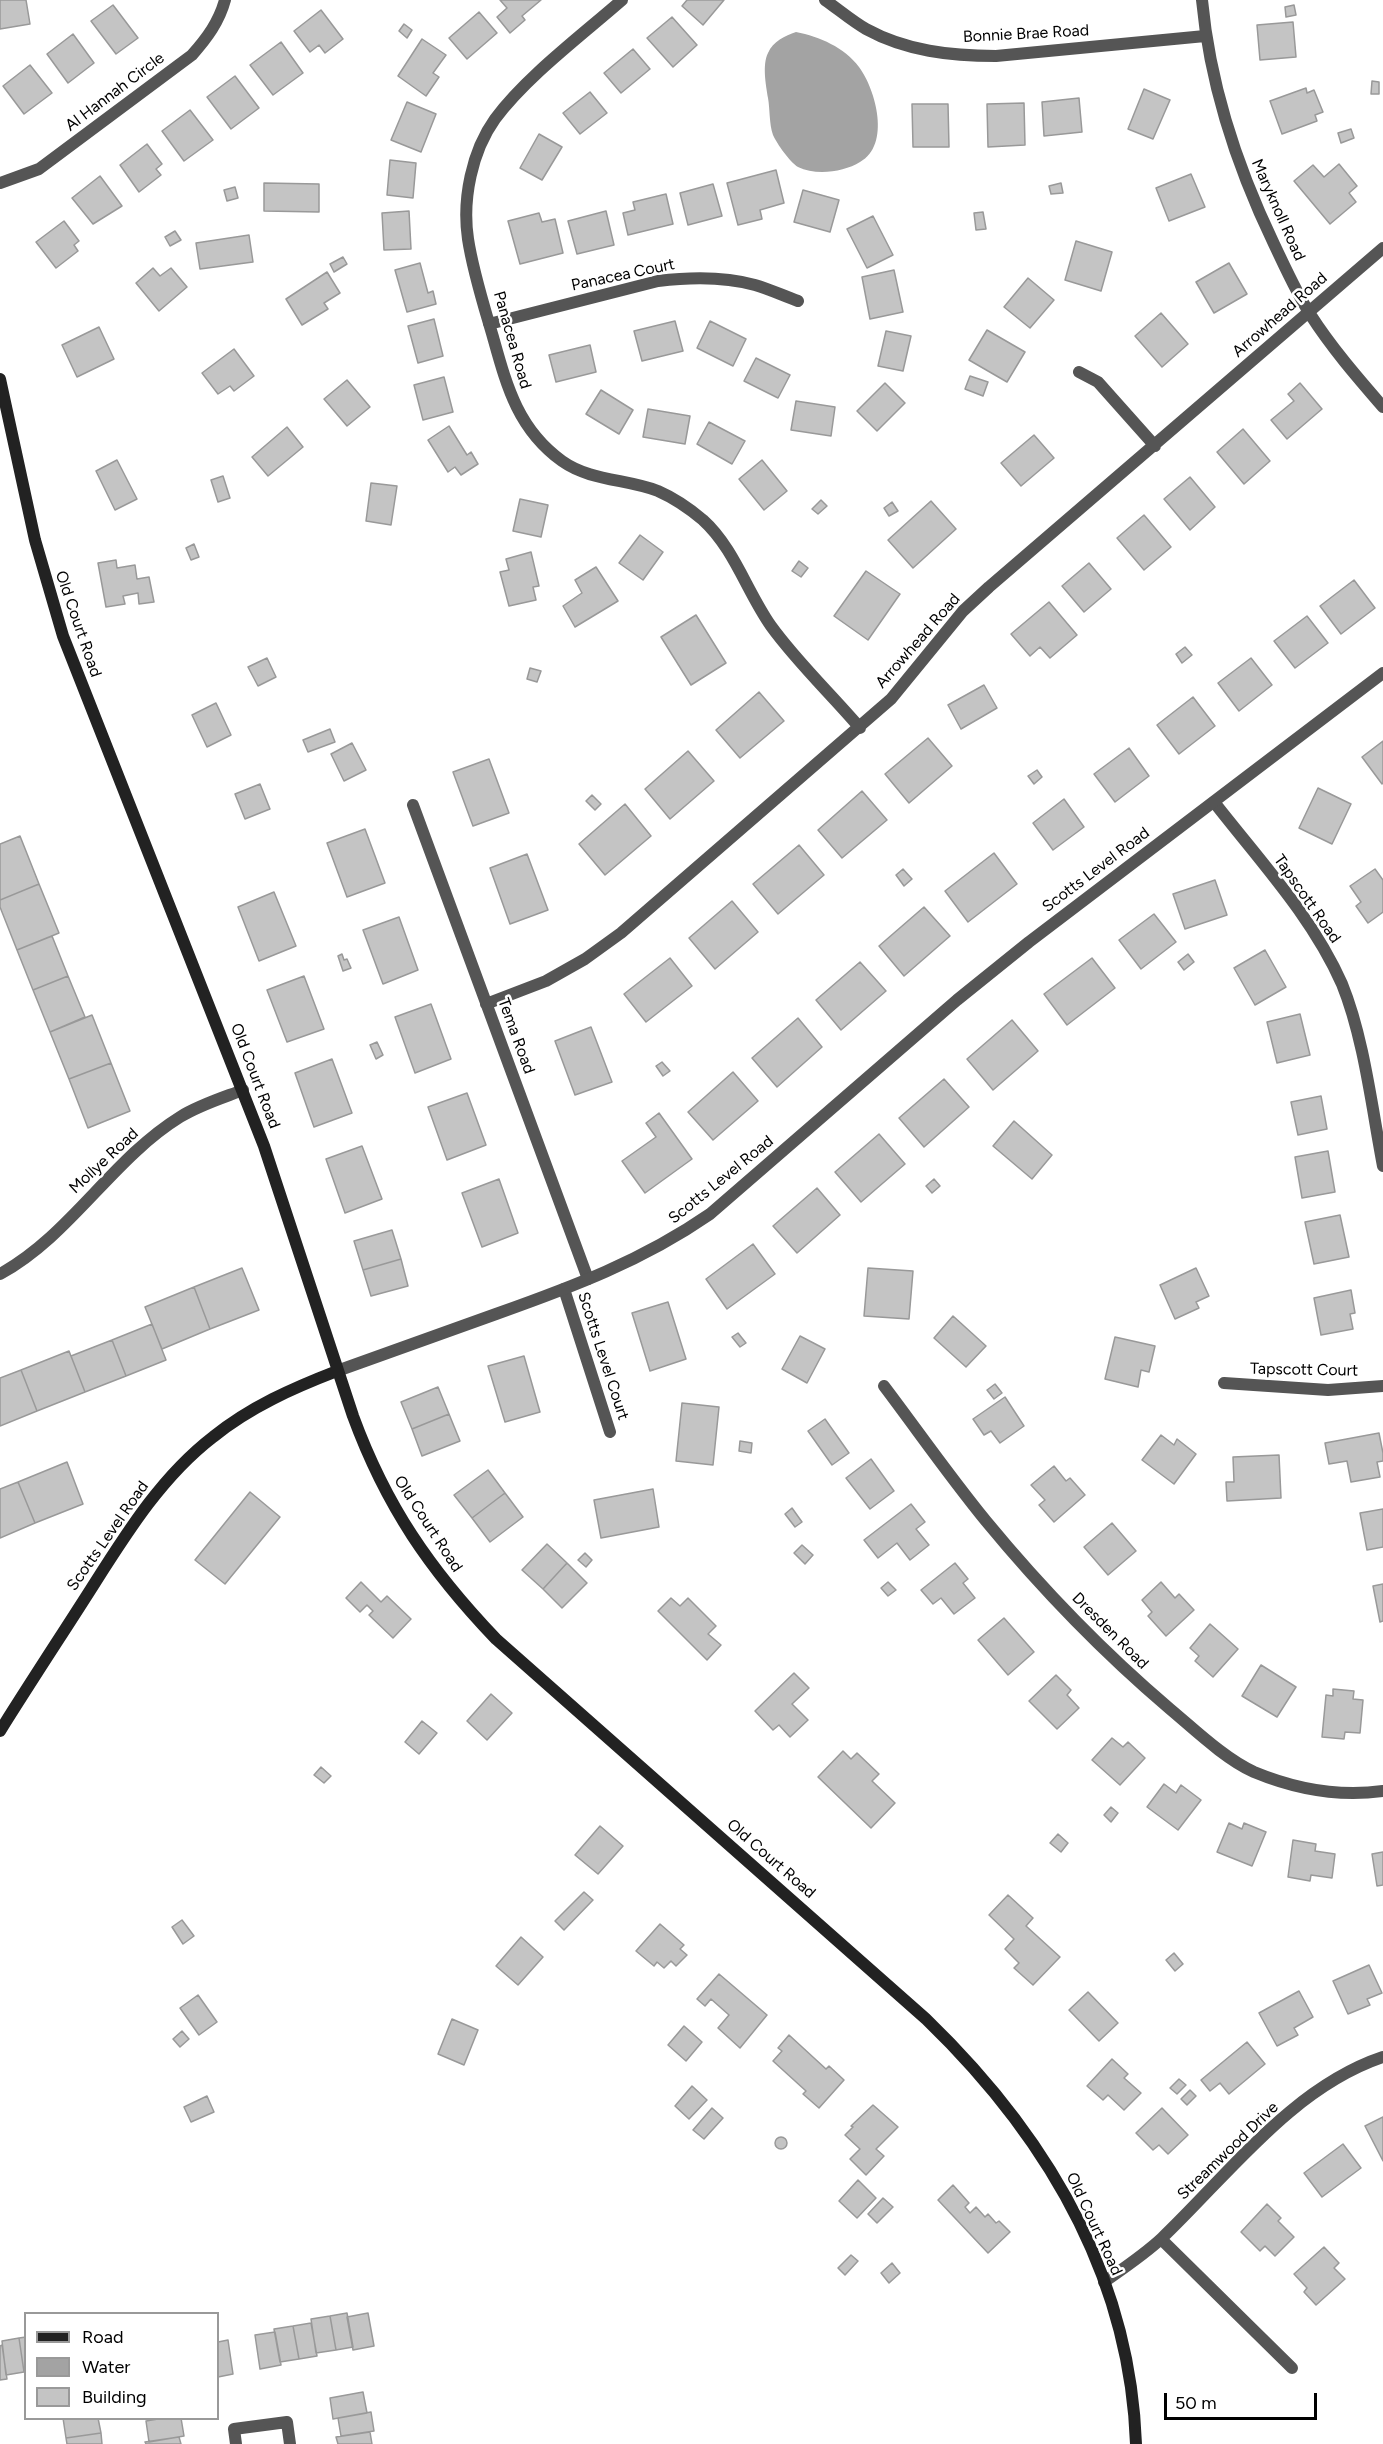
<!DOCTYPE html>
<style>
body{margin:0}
#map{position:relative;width:1383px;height:2444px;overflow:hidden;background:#fff;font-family:Figtree,sans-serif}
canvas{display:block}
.legend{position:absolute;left:24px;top:2312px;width:195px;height:108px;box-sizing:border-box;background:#fff;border:2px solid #999;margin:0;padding:8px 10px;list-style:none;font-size:18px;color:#000}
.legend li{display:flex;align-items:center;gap:12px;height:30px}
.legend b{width:30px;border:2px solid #999}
.scale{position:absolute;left:1164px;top:2393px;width:153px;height:27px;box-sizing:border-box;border:3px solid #000;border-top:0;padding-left:8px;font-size:18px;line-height:21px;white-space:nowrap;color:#000;-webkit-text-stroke:4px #fff;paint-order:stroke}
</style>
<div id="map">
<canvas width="1383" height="2444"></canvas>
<ul class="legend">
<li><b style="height:8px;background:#222"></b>Road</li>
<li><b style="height:16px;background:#a3a3a3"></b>Water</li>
<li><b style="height:16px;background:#c4c4c4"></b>Building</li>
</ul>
<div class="scale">50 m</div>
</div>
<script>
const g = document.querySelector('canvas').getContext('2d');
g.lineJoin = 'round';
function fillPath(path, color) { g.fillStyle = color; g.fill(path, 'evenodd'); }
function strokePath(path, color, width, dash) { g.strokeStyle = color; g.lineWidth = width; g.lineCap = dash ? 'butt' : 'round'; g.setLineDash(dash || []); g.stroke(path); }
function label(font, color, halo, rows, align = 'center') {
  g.font = font + ' Figtree,sans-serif'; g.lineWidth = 5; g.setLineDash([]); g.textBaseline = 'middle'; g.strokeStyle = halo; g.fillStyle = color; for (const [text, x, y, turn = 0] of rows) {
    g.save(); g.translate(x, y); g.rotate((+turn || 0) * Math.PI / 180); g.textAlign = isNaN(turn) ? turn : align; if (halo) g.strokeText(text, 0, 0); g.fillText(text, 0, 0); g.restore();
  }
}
const water = new Path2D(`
 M796 32C820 37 844 47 859 67 876 90 891 145 860 162 844 172 816 176 798 167 790 162 777 144 773 135 769 124 770 109 768 98 766 85 762 65 768 53 773 41 785 36 796 32Z`);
const building = new Path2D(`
 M0 0H26L30 24 0 29Z
 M500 0H541L522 16 525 20 510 33 497 17 507 8Z
 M687 0H724L703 25 682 6Z
 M113 5 138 38 116 54 91 21Z
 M1294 5 1296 15 1286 17 1285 7Z
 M321 10 343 39 325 53 319 45 310 52 294 31Z
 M479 12 497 33 467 59 449 38Z
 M672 17 697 45 673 67 647 38Z
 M1293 22 1296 57 1260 60 1257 25Z
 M404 24 412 30 407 38 399 31Z
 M73 34 94 63 68 83 47 54Z
 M422 39 446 55 433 73 439 77 426 96 398 76Z
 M281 42 303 73 273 95 250 65Z
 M633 49 650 69 621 93 604 73Z
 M30 65 52 93 24 114 3 86Z
 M235 76 259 108 231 129 207 97Z
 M1372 81 1379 82V94H1371Z
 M1306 88 1307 93 1314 90 1323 112 1315 115 1317 121 1282 134 1270 101Z
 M1144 89 1170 100 1153 139 1128 129Z
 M590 92 607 113 580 134 563 113Z
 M1079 98 1082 132 1044 136 1042 102Z
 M407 102 436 114 421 152 391 140Z
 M1024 103 1025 145 988 147 987 104Z
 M912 104H948L949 147H913Z
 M190 110 213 140 184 161 162 131Z
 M1351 129 1354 138 1341 143 1338 133Z
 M539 134 562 147 542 180 520 168Z
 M147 144 162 164 156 169 161 175 139 192 120 165Z
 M390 160 416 163 413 198 387 195Z
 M1339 164 1357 186 1349 193 1356 202 1330 224 1294 181 1313 165 1324 177Z
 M776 170 784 203 760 210 762 219 738 225 727 183Z
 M1191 174 1205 207 1169 221 1156 188Z
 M100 176 122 206 93 224 72 198Z
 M264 183 319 184V212L264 211Z
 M1061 183 1063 193 1051 194 1049 186Z
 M713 184 722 216 688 225 680 193Z
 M235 187 238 198 227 201 224 190Z
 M803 190 839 200 830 232 794 222Z
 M666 194 673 224 628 235 623 213 635 210 633 202Z
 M409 211 411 249 384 250 382 213Z
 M606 211 614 245 577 254 568 221Z
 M983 212 986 229 976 230 974 213Z
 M539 213 542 222 555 219 563 253 520 264 508 221Z
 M873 216 893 255 867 268 847 229Z
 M64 221 79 241 74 245 78 251 56 268 36 242Z
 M175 231 181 240 170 246 165 237Z
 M249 235 253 262 200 269 196 243Z
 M1076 241 1112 252 1101 291 1065 280Z
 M343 257 347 264 334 272 330 264Z
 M420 263 428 293 433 291 436 304 407 312 395 270Z
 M1229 263 1247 294 1214 313 1196 282Z
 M153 268 160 276 171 268 187 287 159 311 136 283Z
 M894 270 903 312 870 319 862 277Z
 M327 272 340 293 324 303 328 309 302 325 286 299Z
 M1028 278 1054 300 1030 328 1004 307Z
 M1161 313 1188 344 1162 367 1135 336Z
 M434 319 443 356 418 363 408 326Z
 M675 321 683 351 642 361 634 331Z
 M710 321 746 339 733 366 697 348Z
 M99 327 114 359 77 377 62 345Z
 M987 330 1025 352 1007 382 969 360Z
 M886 331 911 336 903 371 878 366Z
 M590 345 596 372 556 382 549 355Z
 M234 349 254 376 234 391 230 386 218 394 202 373Z
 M756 358 790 375 778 398 744 381Z
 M970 376 988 382 983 396 965 389Z
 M444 377 453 412 423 420 414 385Z
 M347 380 370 407 347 426 324 399Z
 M885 383 905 403 877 431 857 411Z
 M1300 383 1322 409 1287 439 1271 420 1294 401 1288 394Z
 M601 390 633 410 619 434 586 414Z
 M796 401 835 407 831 436 791 430Z
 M648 409 690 416 685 444 643 437Z
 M709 422 745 441 732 464 697 444Z
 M449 426 467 455 471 452 478 464 461 475 455 467 448 472 428 440Z
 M287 427 303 447 268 476 252 457Z
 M1243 429 1270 461 1244 484 1217 452Z
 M1034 435 1054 458 1021 486 1001 463Z
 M117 460 137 499 115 510 96 471Z
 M762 460 787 491 764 510 739 479Z
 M223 476 230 498 218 502 211 480Z
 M1190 477 1215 507 1190 530 1164 499Z
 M371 483 397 486 391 525 366 521Z
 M520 499 548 505 541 537 513 531Z
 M821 500 827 506 818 514 812 509Z
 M931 501 956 529 913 568 888 540Z
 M892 502 898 511 889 516 884 508Z
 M1144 515 1171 547 1144 570 1117 538Z
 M640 535 663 552 643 580 619 563Z
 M194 544 199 557 191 560 186 548Z
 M531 552 539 586 533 587 536 600 509 606 500 572 509 570 506 559Z
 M116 560 117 568 135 565 137 579 149 577 154 602 139 604 138 593 123 596 125 604 106 607 98 563Z
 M799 561 808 568 801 577 792 571Z
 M1089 563 1111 589 1084 612 1062 586Z
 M596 567 618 601 575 627 563 606 582 593 575 580Z
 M866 571 900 594 868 640 834 616Z
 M1354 580 1375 608 1341 634 1320 606Z
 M1049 602 1077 635 1050 658 1040 647 1030 656 1011 634Z
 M696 615 726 663 691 685 661 637Z
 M1307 616 1328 643 1295 668 1274 641Z
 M1185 647 1192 655 1182 663 1176 654Z
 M267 658 276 677 258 686 248 667Z
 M1251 658 1272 685 1239 711 1218 683Z
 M530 668 541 671 537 682 527 679Z
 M984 685 997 708 961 729 948 705Z
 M759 692 784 721 740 758 716 730Z
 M1193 697 1215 726 1179 754 1157 725Z
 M216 703 231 735 207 747 192 715Z
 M330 729 335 742 308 752 303 740Z
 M928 738 952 766 909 803 885 774Z
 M1383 741V783L1382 784 1362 757Z
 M352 743 366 770 344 781 331 754Z
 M1129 748 1149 776 1115 802 1094 774Z
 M688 751 714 781 670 819 645 789Z
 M489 759 509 813 473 826 453 772Z
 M1037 770 1042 777 1034 784 1028 776Z
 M260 784 270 809 245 819 235 794Z
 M1318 788 1351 804 1332 844 1299 828Z
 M862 791 887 820 842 858 818 830Z
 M592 795 601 804 595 810 586 801Z
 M1064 799 1084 827 1053 850 1033 823Z
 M625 804 651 836 605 875 579 844Z
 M365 829 385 883 347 897 327 843Z
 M20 836 39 884 0 900V844Z
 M799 845 824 875 778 914 753 884Z
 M994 853 1017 884 968 922 945 891Z
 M527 854 548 910 510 924 490 868Z
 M903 869 912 879 904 886 896 875Z
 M1375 869 1383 880V912L1368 923 1356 906 1361 902 1350 886Z
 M1215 880 1227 915 1185 929 1173 894Z
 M39 884 59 933 17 950 0 907V900Z
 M274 892 296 946 259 961 238 907Z
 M732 901 758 932 715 969 689 938Z
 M924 907 950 936 904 976 879 946Z
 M1154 914 1176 942 1141 969 1119 940Z
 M399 917 418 970 383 984 363 930Z
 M52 936 68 976 33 990 17 950Z
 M1265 950 1286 987 1255 1005 1234 968Z
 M342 954 344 960 347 959 351 968 343 971 338 956Z
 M1188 954 1194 962 1184 970 1178 962Z
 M670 958 692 986 646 1022 624 994Z
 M1092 958 1115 988 1067 1025 1044 994Z
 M860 962 886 991 841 1030 816 1000Z
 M68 976 85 1017 50 1032 33 990Z
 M304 976 324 1029 287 1042 267 990Z
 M431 1004 451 1059 415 1073 395 1017Z
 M1300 1014 1310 1055 1277 1063 1267 1022Z
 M92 1015 111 1063 69 1079 50 1032Z
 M798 1018 822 1047 777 1087 752 1058Z
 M1012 1020 1038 1051 993 1090 967 1059Z
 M591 1027 612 1082 575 1095 555 1041Z
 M377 1042 383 1055 376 1059 370 1045Z
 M332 1059 352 1113 314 1127 295 1073Z
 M662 1062 670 1071 663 1076 656 1066Z
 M111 1063 130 1111 88 1128 69 1079Z
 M733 1072 758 1101 713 1140 688 1112Z
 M944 1079 969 1107 924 1147 899 1118Z
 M467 1093 486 1145 447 1160 428 1107Z
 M1321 1096 1327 1129 1298 1135 1291 1102Z
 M659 1113 692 1159 645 1193 622 1161 656 1137 646 1123Z
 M1014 1121 1052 1155 1032 1179 993 1146Z
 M879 1134 905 1164 861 1202 835 1172Z
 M362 1146 382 1199 345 1213 326 1159Z
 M1328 1151 1335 1192 1302 1198 1295 1157Z
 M499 1179 518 1233 482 1247 462 1193Z
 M934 1179 940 1186 932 1193 926 1186Z
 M817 1188 840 1215 797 1253 773 1226Z
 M1340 1215 1349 1257 1314 1264 1305 1222Z
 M392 1230 401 1259 363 1270 354 1241Z
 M753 1244 775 1274 727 1309 706 1279Z
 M401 1259 408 1286 371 1296 363 1270Z
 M242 1268 259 1310 210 1329 194 1287Z
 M868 1268 913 1271 909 1319 864 1316Z
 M1196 1268 1209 1296 1196 1302 1199 1308 1175 1319 1160 1285Z
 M194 1287 210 1329 162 1349 145 1307Z
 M1351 1290 1355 1313 1350 1314 1353 1329 1321 1335 1314 1298Z
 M668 1302 686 1359 650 1371 632 1313Z
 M953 1316 986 1346 966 1367 934 1338Z
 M152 1324 166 1360 126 1376 112 1340Z
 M738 1333 746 1343 740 1347 732 1337Z
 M800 1336 825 1349 807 1383 782 1369Z
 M1115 1337 1155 1346 1149 1372 1141 1370 1138 1387 1105 1379Z
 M112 1340 126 1376 85 1392 71 1356Z
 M69 1351 85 1392 37 1411 21 1370Z
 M524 1356 540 1412 505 1422 488 1366Z
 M21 1370 37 1411 0 1426V1378Z
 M995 1384 1002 1393 994 1399 987 1390Z
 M438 1387 449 1414 412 1429 401 1402Z
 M1005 1397 1024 1426 1000 1443 991 1431 984 1435 973 1419Z
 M682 1403 719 1407 713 1465 676 1461Z
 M449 1414 460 1441 422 1456 412 1429Z
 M825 1419 849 1453 832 1465 808 1431Z
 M1379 1433 1383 1453V1461L1377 1462 1380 1477 1351 1482 1347 1461 1329 1464 1325 1443Z
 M1161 1435 1174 1445 1177 1439 1196 1454 1174 1484 1142 1460Z
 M740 1441 752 1443 751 1453 739 1451Z
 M1279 1455 1281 1498 1227 1501 1226 1482H1234L1233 1457Z
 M871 1459 894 1491 870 1509 846 1478Z
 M67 1462 83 1504 35 1523 18 1482Z
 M1054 1466 1066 1481 1070 1478 1085 1495 1054 1522 1039 1505 1045 1500 1031 1485Z
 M488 1470 505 1493 472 1518 454 1495Z
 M18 1482 35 1523 0 1538V1489Z
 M653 1489 659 1527 601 1538 594 1500Z
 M250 1492 280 1517 225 1584 195 1560Z
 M505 1493 523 1517 490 1542 472 1518Z
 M911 1504 925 1522 916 1529 929 1545 910 1560 897 1543 878 1558 864 1540Z
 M792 1508 802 1522 795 1527 785 1514Z
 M1383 1509V1547L1367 1550 1360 1513Z
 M1112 1523 1136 1551 1108 1575 1084 1547Z
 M547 1544 567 1563 543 1589 522 1570Z
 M802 1545 813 1555 805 1564 794 1553Z
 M585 1553 592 1560 586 1567 578 1560Z
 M567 1563 587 1583 562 1608 543 1589Z
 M955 1563 968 1579 963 1583 975 1598 954 1614 941 1598 933 1604 921 1590Z
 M361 1582 381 1602 387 1596 411 1619 393 1638 369 1615 373 1611 367 1605 360 1612 346 1598Z
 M888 1582 896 1590 888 1596 881 1588Z
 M1161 1582 1175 1598 1179 1594 1194 1610 1166 1636 1148 1616 1152 1612 1142 1600Z
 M1383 1584V1621L1380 1622 1373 1586Z
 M671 1598 680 1606 688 1598 716 1626 708 1634 721 1645 707 1660 658 1611Z
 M1004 1618 1034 1652 1008 1675 978 1640Z
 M1210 1624 1238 1649 1213 1677 1195 1661 1199 1656 1190 1648Z
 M1261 1665 1296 1687 1277 1717 1242 1696Z
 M794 1673 809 1688 792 1704 808 1720 790 1737 779 1725 773 1730 755 1711Z
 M1056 1675 1071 1690 1067 1695 1079 1708 1057 1729 1029 1701Z
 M1333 1689 1354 1691 1353 1699 1363 1700 1360 1733 1345 1732 1344 1739 1322 1737 1326 1695 1333 1696Z
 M491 1694 512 1713 487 1740 467 1721Z
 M422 1721 437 1733 419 1754 405 1742Z
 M1112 1738 1123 1747 1128 1742 1145 1758 1120 1785 1092 1760Z
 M843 1751 851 1759 857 1753 879 1774 872 1781 895 1803 871 1828 818 1777Z
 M321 1767 331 1776 324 1783 314 1775Z
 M1164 1784 1176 1793 1181 1785 1201 1800 1178 1830 1147 1807Z
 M1111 1807 1118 1813 1111 1822 1104 1815Z
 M1229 1823 1242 1829 1244 1823 1266 1832 1252 1866 1217 1852Z
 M600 1826 623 1846 598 1874 575 1855Z
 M1058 1834 1068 1843 1061 1852 1050 1843Z
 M1293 1840 1316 1844 1315 1851 1335 1854 1332 1878 1311 1875 1310 1881 1288 1877Z
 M1383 1852V1885L1377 1886 1372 1854Z
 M584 1892 593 1900 564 1930 555 1921Z
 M1008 1895 1033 1918 1026 1926 1060 1957 1033 1985 1014 1968 1019 1963 1005 1949 1014 1939 989 1915Z
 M182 1920 194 1936 183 1944 172 1927Z
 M660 1924 684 1945 680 1949 687 1955 676 1966 671 1961 664 1968 657 1962 654 1966 636 1951Z
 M521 1937 543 1957 518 1985 496 1966Z
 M1174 1953 1183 1964 1175 1971 1166 1960Z
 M1369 1965 1382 1993 1367 1999 1370 2005 1348 2014 1333 1981Z
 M719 1974 767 2015 740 2048 718 2028 729 2015 711 1999 705 2006 697 1999Z
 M1299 1991 1313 2017 1294 2028 1298 2035 1277 2046 1259 2013Z
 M1088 1992 1118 2023 1099 2041 1069 2010Z
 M198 1995 217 2022 199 2035 180 2008Z
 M452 2019 478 2030 464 2065 438 2054Z
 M684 2026 702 2042 686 2061 668 2045Z
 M182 2031 189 2039 180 2047 173 2039Z
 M789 2035 826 2069 829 2066 844 2080 819 2108 803 2094 806 2091 773 2061 782 2051 778 2048Z
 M1247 2042 1265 2064 1229 2094 1220 2083 1210 2091 1201 2080Z
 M1112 2059 1128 2074 1124 2078 1141 2093 1124 2110 1108 2095 1103 2100 1087 2086Z
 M1179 2079 1186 2085 1177 2094 1170 2088Z
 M692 2086 707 2100 689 2119 675 2106Z
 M1190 2090 1196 2096 1187 2105 1181 2099Z
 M207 2096 214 2112 191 2122 184 2107Z
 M873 2105 898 2127 876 2149 884 2156 866 2175 850 2159 860 2149 845 2135 853 2127 851 2126Z
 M712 2108 723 2118 704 2139 693 2130Z
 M1162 2108 1188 2135 1168 2154 1159 2145 1153 2150 1136 2133Z
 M1383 2117V2161L1365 2126Z
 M775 2143a6 6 0 1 1 12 0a6 6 0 1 1-12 0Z
 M1343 2144 1361 2168 1322 2197 1304 2173Z
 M858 2180 876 2198 857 2218 839 2201Z
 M953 2185 969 2203 965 2207 970 2213 976 2207 985 2217 988 2214 996 2223 999 2221 1010 2232 988 2253 938 2200Z
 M883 2198 893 2207 877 2223 868 2214Z
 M1267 2204 1281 2218 1278 2221 1294 2237 1275 2256 1265 2246 1260 2251 1241 2232Z
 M1324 2247 1339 2263 1334 2268 1345 2279 1316 2305 1304 2292 1307 2288 1294 2274Z
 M851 2255 858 2261 845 2275 838 2268Z
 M892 2263 900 2273 889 2283 881 2273Z
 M347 2313 353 2347 336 2350 330 2316Z
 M368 2313 374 2346 353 2350 347 2317Z
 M330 2316 336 2350 316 2353 311 2319Z
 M311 2323 317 2356 299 2359 293 2326Z
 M293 2326 299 2359 280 2362 274 2329Z
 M275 2332 281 2365 260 2369 255 2335Z
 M26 2337V2372H24L19 2338Z
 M19 2338 24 2372 6 2375 2 2341Z
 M228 2340 233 2374 218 2377V2342Z
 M2 2345 7 2379 0 2380V2346Z
 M363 2392 367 2413 333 2419 330 2398Z
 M371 2412 374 2431 341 2436 338 2418Z
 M63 2418H98L101 2433 66 2438Z
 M164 2418H181L184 2436 149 2442 146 2421Z
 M370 2432 372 2444H338L336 2437Z
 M101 2433 102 2444H67L66 2438Z
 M179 2437 181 2444H146L145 2442Z`);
const minor = new Path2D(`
 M622 0C582 35 526 77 495 119 472 151 462 199 468 239 473 272 484 306 493 337 507 387 518 429 562 461 590 481 627 479 658 491 674 498 690 509 703 520 734 548 747 592 771 626 797 662 831 694 860 728
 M825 0C838 9 852 21 866 29 906 51 951 56 996 56L1205 36
 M1202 0C1210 86 1237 167 1274 244 1285 267 1296 292 1310 314 1331 347 1357 377 1383 407
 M0 183 39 169 192 55C207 38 219 22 225 0
 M489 324 658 281C690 277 723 276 755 285 769 289 784 296 798 301
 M1079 372 1098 382 1155 446
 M1214 802C1259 860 1312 916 1342 984 1364 1038 1372 1109 1383 1166
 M413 805 588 1279
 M486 1004 546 981 585 959 621 933 891 699 963 611 989 587 1383 248
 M0 1274C70 1236 112 1159 180 1117 199 1105 222 1098 243 1090
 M564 1289 610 1432
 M1224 1383 1328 1390 1383 1386
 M884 1386C918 1431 950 1477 986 1521 1042 1589 1103 1652 1170 1709 1194 1729 1225 1759 1254 1772 1295 1789 1339 1797 1383 1791
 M1161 2239 1292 2368
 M1104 2282C1124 2268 1145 2254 1162 2238 1229 2174 1293 2087 1383 2057
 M236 2444 234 2429 287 2422 290 2444`);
const tertiary = new Path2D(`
 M337 1371C390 1352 443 1333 496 1314 572 1287 642 1261 710 1214L957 1000 1029 942 1383 673`);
const secondary = new Path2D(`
 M0 379 35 540 63 636 264 1146 353 1416C386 1506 430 1570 496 1639L926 2019C1045 2134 1130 2275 1136 2444
 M0 1731C30 1683 61 1636 91 1589 126 1534 161 1477 213 1437 250 1407 293 1388 337 1371`);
const streetNames = [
 ["Bonnie Brae Road",1026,34,-3],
 ["Al Hannah Circle",115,92,-37],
 ["Maryknoll Road",1278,210,66],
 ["Panacea Court",623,275,-12],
 ["Arrowhead Road",1280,315,-41],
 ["Panacea Road",512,340,74],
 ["Old Court Road",78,624,71],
 ["Arrowhead Road",918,641,-49],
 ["Scotts Level Road",1096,870,-37],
 ["Tapscott Road",1307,899,55],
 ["Tema Road",516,1036,70],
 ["Old Court Road",255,1076,69],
 ["Mollye Road",104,1161,-43],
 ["Scotts Level Road",721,1180,-39],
 ["Scotts Level Court",603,1356,72],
 ["Tapscott Court",1304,1370,1],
 ["Old Court Road",428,1524,57],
 ["Scotts Level Road",108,1536,-55],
 ["Dresden Road",1110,1631,45],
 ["Old Court Road",771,1859,41],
 ["Streamwood Drive",1228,2151,-44],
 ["Old Court Road",1094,2224,65]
];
fillPath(water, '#a3a3a3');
fillPath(building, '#c4c4c4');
strokePath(building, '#999', 1.5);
strokePath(minor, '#555', 12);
strokePath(tertiary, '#555', 12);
strokePath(secondary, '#222', 12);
label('16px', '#000', '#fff', streetNames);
</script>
